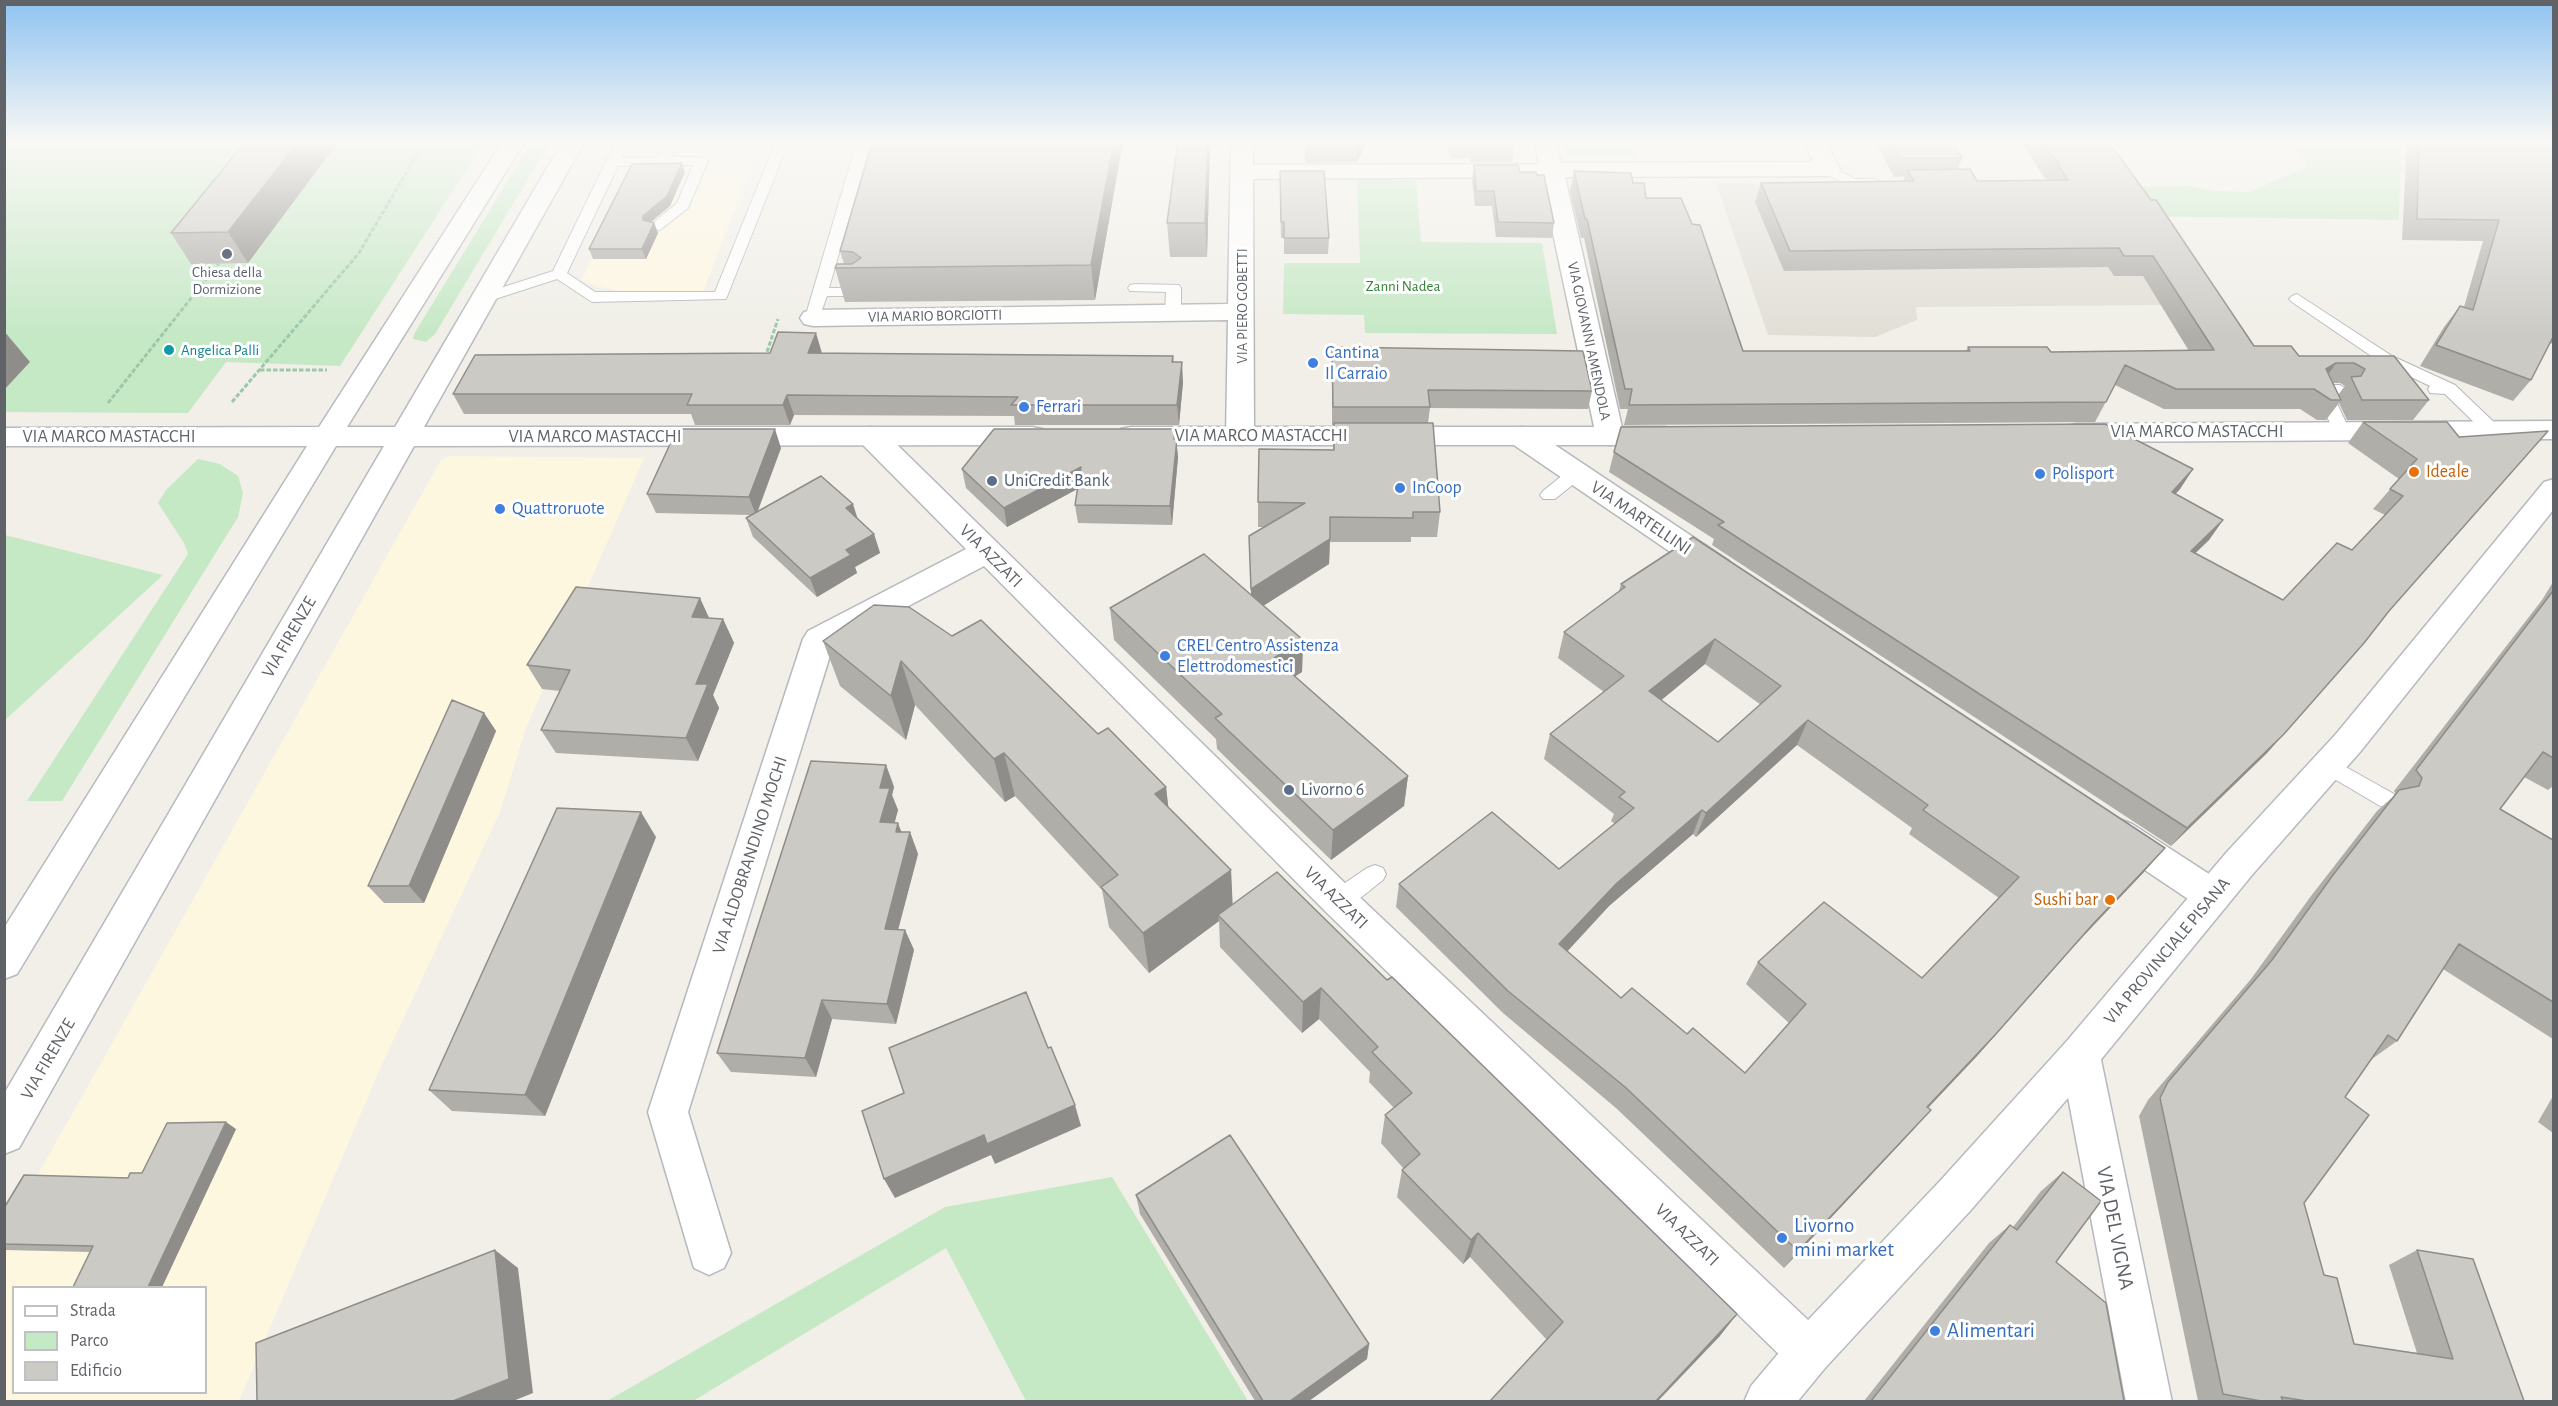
<!DOCTYPE html>
<style>
body{margin:0}
#map{position:relative;width:2558px;height:1406px;overflow:hidden;background:#f1efe8;font-family:"Alegreya Sans",sans-serif}
canvas{display:block}
.frame{position:absolute;inset:0;border:6px solid #5f6368;pointer-events:none}
.legend{position:absolute;left:12px;top:1286px;width:195px;height:108px;box-sizing:border-box;background:#fff;border:2px solid #bfc1c3;margin:0;padding:8px 10px;list-style:none;font-size:18px;color:#5f6368}
.legend li{display:flex;align-items:center;gap:12px;height:30px}
.legend b{width:30px;border:2px solid #bfc1c3}
</style>
<div id="map">
<canvas width="2558" height="1406"></canvas>
<div class="frame"></div>
<ul class="legend">
<li><b style="height:8px;background:#fff"></b>Strada</li>
<li><b style="height:16px;background:#c5e8c5"></b>Parco</li>
<li><b style="height:16px;background:#cccac5"></b>Edificio</li>
</ul>
</div>
<script>
const g = document.querySelector('canvas').getContext('2d');
g.lineJoin = 'round';
function fillPath(path, color) { g.fillStyle = color; g.fill(path, 'evenodd'); }
function strokePath(path, color, width, dash) { g.strokeStyle = color; g.lineWidth = width; g.lineCap = dash ? 'butt' : 'round'; g.setLineDash(dash || []); g.stroke(path); }
function label(font, color, halo, rows, align = 'center') {
  g.font = font + ' "Alegreya Sans",sans-serif'; g.lineWidth = 6; g.setLineDash([]); g.textBaseline = 'middle'; g.strokeStyle = halo; g.fillStyle = color; for (const [text, x, y, turn = 0] of rows) {
    g.save(); g.translate(x, y); g.rotate((+turn || 0) * Math.PI / 180); g.textAlign = isNaN(turn) ? turn : align; if (halo) g.strokeText(text, 0, 0); g.fillText(text, 0, 0); g.restore();
  }
}
const commercial = new Path2D(`
 M759 146 703 292H626L596 286 582 280 639 147Z
 M450 456 644 458 526 728 500 812 378 1073 239 1401 5 1402V1233L441 460ZM14 1288H206V1392H14Z`);
const education = new Path2D(`
 M1716 183 2021 189 2104 187 2165 305 1916 307 1917 320 1875 337 1768 335Z`);
const green = new Path2D(`
 M337 141H485L340 366 226 362 188 413 5 412V142L334 143Z
 M532 141H551L435 334 426 342 413 339 414 334Z
 M1563 141H1631L1636 155H1567Z
 M2288 141H2401L2399 220 2123 216 2104 187 2189 186 2216 191 2250 192 2308 166Z
 M1357 180H1416L1421 242 1542 243 1557 334 1365 333 1364 315 1283 314 1284 263H1360Z
 M198 459 220 464 238 476 243 493 238 517 62 801H27L188 554 184 543 158 503 166 490Z
 M5 535 163 575 5 720 4 535Z
 M1112 1177 1248 1401H1026L946 1248 693 1401H607L945 1207Z`);
const path = new Path2D(`
 M765 358 778 319
 M260 370H327
 M232 402 359 253 425 141
 M108 403 219 263`);
const lane = new Path2D(`
 M616 141H630L622 158 657 157 666 141H678L671 157H701L708 161 688 208 660 230 655 231 648 227 677 203 693 165 618 166 567 273 595 292H715L776 141H789L726 299 592 302 557 279 489 301H479L476 298 479 295 553 271Z
 M857 141H871L829 288H861L868 292 861 296H827L818 321H808L805 318Z
 M1828 165 1855 179H1875L1882 183C1867 198 1838 180 1823 172L1821 169 1823 166Z
 M1135 284 1179 285 1181 288V314L1178 317 1173 319 1165 314 1166 292 1130 291 1128 288 1130 285Z
 M2297 294 2392 356 2455 385 2498 426 2500 430 2498 434H2486L2445 394 2430 393 2428 389 2430 386 2380 362 2292 302 2289 299 2292 296Z
 M2322 385H2340L2348 390 2346 394 2333 395 2350 431 2348 435H2336L2334 431 2314 390Z
 M1575 468 1581 470 1583 474 1581 478 1555 499H1543L1540 495 1543 491 1569 470Z
 M2328 757 2394 794 2397 800 2394 806 2387 808 2380 806 2321 771 2318 765 2321 759Z
 M1375 865 1383 868 1386 874 1383 880C1369 890 1348 913 1330 907L1327 900 1330 893 1367 868Z`);
const street = new Path2D(`
 M1231 141H1253V165L1539 164 1534 141H1556L1561 163 1813 162 1803 141H1825L1840 169 1836 174 1828 176 1565 177 1624 436 1620 443 1610 445 1600 443 1596 436 1541 177 1253 179 1254 436 1250 443 1240 445 1230 443 1226 436 1228 320 813 326 804 324 800 318 804 312 813 310 1228 304Z
 M871 427 881 429 1351 889 1825 1336 1832 1352 1825 1368 1809 1375 1793 1368 1325 911 984 566 833 646 688 1112 731 1253 724 1268 709 1275 694 1268 648 1112 803 639 808 631 966 549 861 443 857 436 861 429Z
 M1521 427 1531 429 1729 561 1733 569 1729 577 1718 580 1707 577 1511 443 1507 436 1511 429Z
 M2119 819 2132 824 2226 885 2231 896 2226 907 2213 912 2200 907 2106 844 2101 834 2106 824Z
 M2080 1037 2094 1042 2100 1055 2172 1402H2126L2060 1055 2066 1042Z`);
const secondary = new Path2D(`
 M503 141H525L347 427H395L563 141H585L424 427H1032L1042 429 1046 436 1042 443 1032 445 414 446 19 1148 4 1154V1094L384 446H336L17 974 4 979V928L307 446H4V428L319 427Z
 M2554 421V439L2076 442 2066 440 2062 433 2066 426 2076 424Z
 M1131 427H1665L1675 429 1679 436 1675 443 1665 445H1131L1121 443 1117 436 1121 429Z
 M2554 479V509L2360 752 2252 875 2094 1068 1970 1211 1825 1368 1797 1402H1744L1751 1386 1793 1336 1940 1181 2066 1042 2226 853 2336 734 2544 482Z`);
const wall = new Path2D(`
 M111 141H223L219 144 114 145Z
 M246 141 248 263 191 264 171 233Z
 M1123 141 1095 300 845 302 835 268 844 264 840 251Z
 M1178 141H1210L1207 257H1170L1167 223Z
 M1305 141H1367L1357 162 1305 163Z
 M1444 141H1515L1512 162H1470V158L1452 159Z
 M1875 141H1952L1962 158 1958 169 1977 181 2049 180 2044 177 2021 141H2108L2254 346 2299 356H2394L2429 400 2413 420H2347L2339 403 2326 420H2317L2300 409H2164L2115 385 2095 422 1624 425 1628 409H1620L1584 238H1581L1570 191 1574 171 1633 183 1646 198 1743 351H1966L1968 347 2051 352 2189 351 2143 276H2114L2108 267 1784 271 1755 202 1761 183 1903 181 1905 176 1894 177ZM2332 383H2340L2345 386 2338 395Z
 M2407 141H2553V344L2550 343 2531 380 2513 401 2420 366 2444 327 2460 306 2464 307 2483 241 2402 240Z
 M1474 165 1537 175 1554 223 1552 238 1496 237 1492 206H1475L1472 180Z
 M685 172 670 206 651 222 654 223 658 233 646 259H593L589 249Z
 M1280 188 1329 238 1328 254H1284V238H1281Z
 M1332 347 1592 391 1588 409 1430 408 1428 423 1440 512 1437 537H1411V542H1330L1329 564 1263 606 1303 640 1302 672 1295 676 1408 776 1404 806 1331 860 1217 749 1216 739 1114 640 1110 608 1251 595 1249 536 1264 527H1258V502L1333 450 1334 425H1332Z
 M822 353 1173 356 1174 362 1183 382 1179 425H1015L1014 416 794 415 790 425H695L691 414H464L453 394Z
 M2363 422H2447L2389 611 2267 753 2171 846 1712 545 1714 539 1609 472 1614 452 2193 469 2180 489 2175 494 2223 520 2209 540 2195 553 2283 600 2352 550 2385 515 2373 509 2399 479 2348 443Z
 M1176 439 1178 457 1172 525 1078 523 1075 505 1077 489 1007 527 966 488 962 469Z
 M781 448 758 511 858 519 874 534 880 553 855 567 857 573 817 597 753 537 746 518 751 515 656 513 647 494Z
 M2553 582V786L2548 790 2524 777 2500 809 2553 840V1039L2443 969 2397 1041 2372 1059 2345 1097 2304 1203 2324 1275 2354 1344 2417 1353 2389 1265 2417 1250 2524 1401H2198L2139 1116 2148 1100 2251 979 2311 896 2377 811 2396 794 2394 791 2542 600Z
 M1621 584 2144 872 2073 947 1977 1056 1928 1108 1913 1130 1784 1268 1616 1108 1503 1013 1396 907 1399 884 1559 869 1615 824 1611 821 1614 814 1544 759 1550 734 1604 692 1558 658 1564 632 1619 591ZM1705 664 1761 705 1718 742 1661 700ZM1797 745 1912 828 1909 834 1999 898 1922 978 1758 962 1746 984 1789 1023 1745 1073 1687 1034 1621 998 1567 951 1609 906 1693 834 1696 837Z
 M709 618 723 619 734 643 713 695 719 708 698 761 556 753 541 730 560 691 542 689 527 665Z
 M952 636 1098 734 1166 787 1168 807 1231 870 1232 904 1387 980 1737 1314 1719 1337 1547 1340 1470 1257 1463 1264 1397 1197 1402 1170 1404 1169 1381 1143 1385 1115 1394 1108 1369 1082 1370 1072 1319 1019 1302 1033 1220 947 1219 921 1149 973 1109 927 1102 890 1015 796 1005 802 915 705 906 740 840 686 823 641Z
 M484 713 496 731 424 903H384L368 886Z
 M886 765 894 787 892 795 898 810 894 823 902 832H910L918 854 898 930H905L914 950 896 1024 832 1019 816 1077 731 1072 717 1053Z
 M656 837 545 1116 452 1111 429 1090Z
 M2553 1096V1133L2538 1122Z
 M236 1129 162 1287H73L90 1252 4 1250V1208L128 1178 142 1173Z
 M2063 1172 2056 1262 2124 1401H1864L1989 1243 2010 1225 2013 1227 2041 1191Z
 M1136 1195 1369 1344 1367 1359 1309 1401H1255L1140 1214Z`);
const shadedWall = new Path2D(`
 M217 141H223L219 144Z
 M299 141H339L248 263 228 232Z
 M1114 141H1123L1095 300 1091 265Z
 M1208 141H1210V149L1207 257 1205 223Z
 M1358 141H1367L1357 162Z
 M682 163 685 172 670 206 647 225 643 220V216Z
 M654 223 658 233 646 259 642 249Z
 M4 331 30 362 4 390Z
 M816 333 822 353H808Z
 M1182 362 1183 382 1179 425 1177 405Z
 M2336 363 2322 383 2312 389 2326 369Z
 M787 395 794 415 790 425 783 405Z
 M775 429 781 448 756 515 749 497Z
 M1175 429 1178 457 1172 525 1170 506Z
 M1081 467 1083 486 1007 527 1004 508Z
 M2193 469 2180 489 2159 512 2172 492Z
 M853 504 859 523 846 508Z
 M2223 520 2209 540 2177 571 2191 551Z
 M874 534 880 553 855 567 857 573 817 597 810 578 846 550Z
 M1330 539 1329 564 1252 613 1251 589Z
 M700 598 711 622 692 617Z
 M723 619 734 643 713 695 719 708 698 761 686 738 696 684Z
 M1715 639 1705 664 1641 717 1649 691Z
 M1303 640 1302 672 1274 690V658Z
 M901 661 915 705 906 740 891 696Z
 M484 713 496 731 424 903 409 886Z
 M1808 720 1797 745 1696 837 1706 813Z
 M2284 734 2267 753 2171 846 2187 828Z
 M1004 753 1015 796 1005 802 994 759Z
 M886 765 894 787 892 795 898 810 889 844 880 822V788Z
 M1408 776 1404 806 1331 860 1333 830Z
 M1166 787 1171 829 1155 794Z
 M1702 810 1693 834 1609 906 1553 967 1559 944 1617 883Z
 M641 812 656 837 545 1116 525 1095Z
 M898 823 906 844 896 832Z
 M910 832 918 854 893 949 885 929Z
 M2165 848 2144 872 2073 947 1977 1056 1910 1127 2093 924Z
 M1231 870 1233 911 1218 915 1219 921 1149 973 1143 933Z
 M905 930 914 950 896 1024 887 1004Z
 M1321 988 1319 1019 1302 1033 1303 1002Z
 M822 1000 832 1019 816 1077 805 1058Z
 M1075 1105 1081 1126 995 1164 991 1155 895 1198 884 1179 984 1135Z
 M1931 1110 1913 1130 1784 1268 1798 1251Z
 M226 1122 236 1129 162 1287H148Z
 M1478 1233 1470 1257 1463 1264 1471 1240Z
 M495 1250 518 1268 533 1393 513 1401H453Z
 M1737 1314 1719 1337 1658 1401H1656Z
 M1369 1344 1367 1359 1309 1401H1290Z`);
const building = new Path2D(`
 M246 141H299L228 232 171 233Z
 M873 141H1114L1091 265 835 268 837 264H852L861 258 853 252 840 251Z
 M1178 141H1208L1205 223H1167Z
 M1891 141H1952L1962 158H1900Z
 M2042 141H2108L2151 200H2156L2254 346H2291L2299 356H2394L2429 400H2362L2351 377 2361 376 2365 369 2354 363H2336L2326 369 2341 400H2331L2314 389H2176L2125 365 2106 402 1629 405 1632 389H1625L1587 219H1585L1574 171 1631 173 1633 183H1644L1646 198H1681L1692 224 1700 225 1743 351H1970L1968 347H2047L2051 352 2214 350 2153 256H2124L2119 248 1790 251 1761 183 1914 181 1907 170 1970 169 1977 181 2068 180 2058 165 2059 162 2053 158Z
 M2419 141H2553V337L2531 380 2436 345 2460 306 2473 310 2499 220 2417 219Z
 M682 163 667 196 643 216V220L654 223 642 249H589L632 164Z
 M1474 165H1518L1520 172H1536L1537 175H1544L1554 223 1498 222 1494 191H1476Z
 M1280 171H1324L1329 238H1284V222H1281Z
 M778 332 816 333 808 353 1173 356 1172 362H1182L1177 405H1011L1018 397 787 395 783 405H687L692 394H453L475 355 770 353Z
 M1332 347 1583 351 1592 391 1428 390 1430 407H1333Z
 M2363 422H2447L2459 437 2548 431 2389 611 2364 643 2284 734 2187 828 1718 525 1724 522 1614 452 1621 427 2105 424 2193 469 2172 492 2223 520 2191 551 2283 600 2337 543 2352 550 2403 496 2390 489 2417 459Z
 M1334 423H1433L1440 512H1413V518L1330 517V539L1251 589 1249 536 1305 503 1258 502 1259 449 1334 450Z
 M677 429H775L749 497 647 494Z
 M994 429H1175L1174 439H1177L1170 506 1075 505 1081 467 1004 508 962 469Z
 M821 476 853 504 846 508 874 534 846 550 851 555 810 578 746 518Z
 M1693 537 2165 848 2093 924 1995 1035 1927 1107 1931 1110 1798 1251 1625 1087 1508 991 1399 884 1492 812 1559 869 1634 808 1619 797 1625 792 1550 734 1624 676 1564 632 1625 587 1621 584ZM1715 639 1781 686 1718 742 1649 691ZM1808 720 1928 805 1923 810 2019 877 1922 978 1824 902 1758 962 1806 1004 1745 1073 1693 1028 1687 1034 1632 988 1621 998 1559 944 1617 883 1702 810 1706 813Z
 M1204 554 1303 640 1274 658 1408 776 1333 830 1215 718 1222 714 1110 608Z
 M576 587 700 598 692 617 723 619 696 684H708L686 738 541 730 570 670 527 665Z
 M2553 591V758L2543 752 2500 809 2553 840V1002L2459 944 2397 1041 2388 1035 2345 1097 2369 1115 2304 1203 2324 1275 2337 1278 2354 1344 2453 1359 2417 1250 2473 1259 2524 1401H2307L2281 1397 2283 1401H2261L2223 1394 2160 1098 2168 1082 2272 960 2333 875 2399 790 2419 786 2422 778 2416 770Z
 M874 605 909 607 952 636 981 620 1098 734 1108 728 1166 787 1155 794 1231 870 1143 933 1101 887 1118 875 1004 753 994 759 901 661 891 696 823 641Z
 M452 700 484 713 409 886H368Z
 M811 761 886 765 880 788H890L880 822 898 823 896 832H910L885 929 905 930 887 1004 822 1000 805 1058 717 1053Z
 M557 808 641 812 525 1095 429 1090Z
 M1277 872 1387 980 1392 977 1737 1314 1656 1401H1490L1563 1322 1478 1233 1471 1240 1402 1170 1420 1154 1385 1115 1412 1093 1372 1052 1378 1047 1321 988 1303 1002 1218 915Z
 M1026 992 1048 1048 1051 1047 1075 1105 987 1144 984 1135 884 1179 862 1111 904 1093 889 1048Z
 M226 1122 148 1287H73L93 1246 4 1244V1208L24 1175 128 1178 130 1173H142L167 1123Z
 M1230 1135 1369 1344 1290 1401H1263L1136 1195Z
 M2063 1172 2101 1201 2056 1262 2106 1303 2124 1401H1871L2010 1225 2017 1230Z
 M495 1250 509 1379 453 1401H257L256 1343Z`);
const markers = [
 [227,254,6,"#6b7280"],
 [169,350,6,"#0f9aa8"],
 [1313,363,6,"#3f7fe0"],
 [1024,407,6,"#3f7fe0"],
 [2414,472,6,"#e8710a"],
 [2040,474,6,"#3f7fe0"],
 [992,481,6,"#5c6f8a"],
 [1400,488,6,"#3f7fe0"],
 [500,509,6,"#3f7fe0"],
 [1165,656,6,"#3f7fe0"],
 [1289,790,6,"#5c6f8a"],
 [2110,900,6,"#e8710a"],
 [1782,1238,6,"#3f7fe0"],
 [1935,1331,6,"#3f7fe0"]
];
const farWorshipnames = [
 ["Chiesa della",227,272],
 ["Dormizione",227,289]
];
const farParknames = [
 ["Zanni Nadea",1403,286]
];
const farStreetnames = [
 ["VIA PIERO GOBETTI",1242,306,-90],
 ["VIA MARIO BORGIOTTI",935,316,-1],
 ["VIA GIOVANNI AMENDOLA",1589,341,78]
];
const farCulturenames = [
 ["Angelica Palli",181,350]
];
const shopNames = [
 ["Cantina",1325,353],
 ["Il Carraio",1325,374],
 ["Ferrari",1036,407],
 ["Polisport",2052,474],
 ["InCoop",1412,488],
 ["Quattroruote",512,509],
 ["CREL Centro Assistenza",1177,646],
 ["Elettrodomestici",1177,667]
];
const streetNames = [
 ["VIA MARCO MASTACCHI",2197,432],
 ["VIA MARCO MASTACCHI",1261,436],
 ["VIA MARCO MASTACCHI",109,437],
 ["VIA MARCO MASTACCHI",595,437],
 ["VIA MARTELLINI",1641,518,34],
 ["VIA AZZATI",991,556,45],
 ["VIA FIRENZE",289,637,-60],
 ["VIA ALDOBRANDINO MOCHI",750,855,-72],
 ["VIA AZZATI",1336,898,44],
 ["VIA PROVINCIALE PISANA",2167,951,-50],
 ["VIA FIRENZE",48,1059,-60],
 ["VIA AZZATI",1687,1235,44]
];
const foodNames = [
 ["Ideale",2426,472],
 ["Sushi bar",2098,900,"right"]
];
const serviceNames = [
 ["UniCredit Bank",1004,481],
 ["Livorno 6",1301,790]
];
const nearShopnames = [
 ["Livorno",1794,1226],
 ["mini market",1794,1250],
 ["Alimentari",1947,1331]
];
const nearStreetnames = [
 ["VIA DEL VIGNA",2115,1228,79]
];
fillPath(commercial, '#fef7e0');
fillPath(education, '#e1ded6');
fillPath(green, '#c5e8c5');
strokePath(lane, '#b5b8bc', 2);
strokePath(street, '#b5b8bc', 3);
strokePath(secondary, '#b6babf', 3);
strokePath(path, '#9cc7a9', 3, [4.5, 2]);
fillPath(lane, '#fff');
fillPath(street, '#fff');
fillPath(secondary, '#fff');
fillPath(wall, '#afaea9');
fillPath(shadedWall, '#8f8d8a');
fillPath(building, '#cccac5');
strokePath(building, '#8f8d8a', 1.5);
const sky = g.createLinearGradient(0, 0, 0, 337);
sky.addColorStop(0, '#8fc3f1');
sky.addColorStop(0.42, '#f9f8f5');
sky.addColorStop(1, '#f9f8f500');
g.fillStyle = sky;
g.fillRect(0, 0, 2558, 337);
for (const [x, y, r, color] of markers) { const dot = new Path2D(); dot.arc(x, y, r, 0, 2 * Math.PI); g.fillStyle = color; g.fill(dot); strokePath(dot, '#fff', 2); }
label('15px', '#5b616d', '#fff', farWorshipnames);
label('15px', '#348238', '#fff', farParknames);
label('15px', '#5f6368', '#fff', farStreetnames);
label('15px', '#0d838f', '#fff', farCulturenames, 'left');
label('18px', '#366cbe', '#fff', shopNames, 'left');
label('18px', '#5f6368', '#fff', streetNames);
label('18px', '#c56008', '#fff', foodNames, 'left');
label('18px', '#4e5e75', '#fff', serviceNames, 'left');
label('21px', '#366cbe', '#fff', nearShopnames, 'left');
label('21px', '#5f6368', '#fff', nearStreetnames);
</script>
